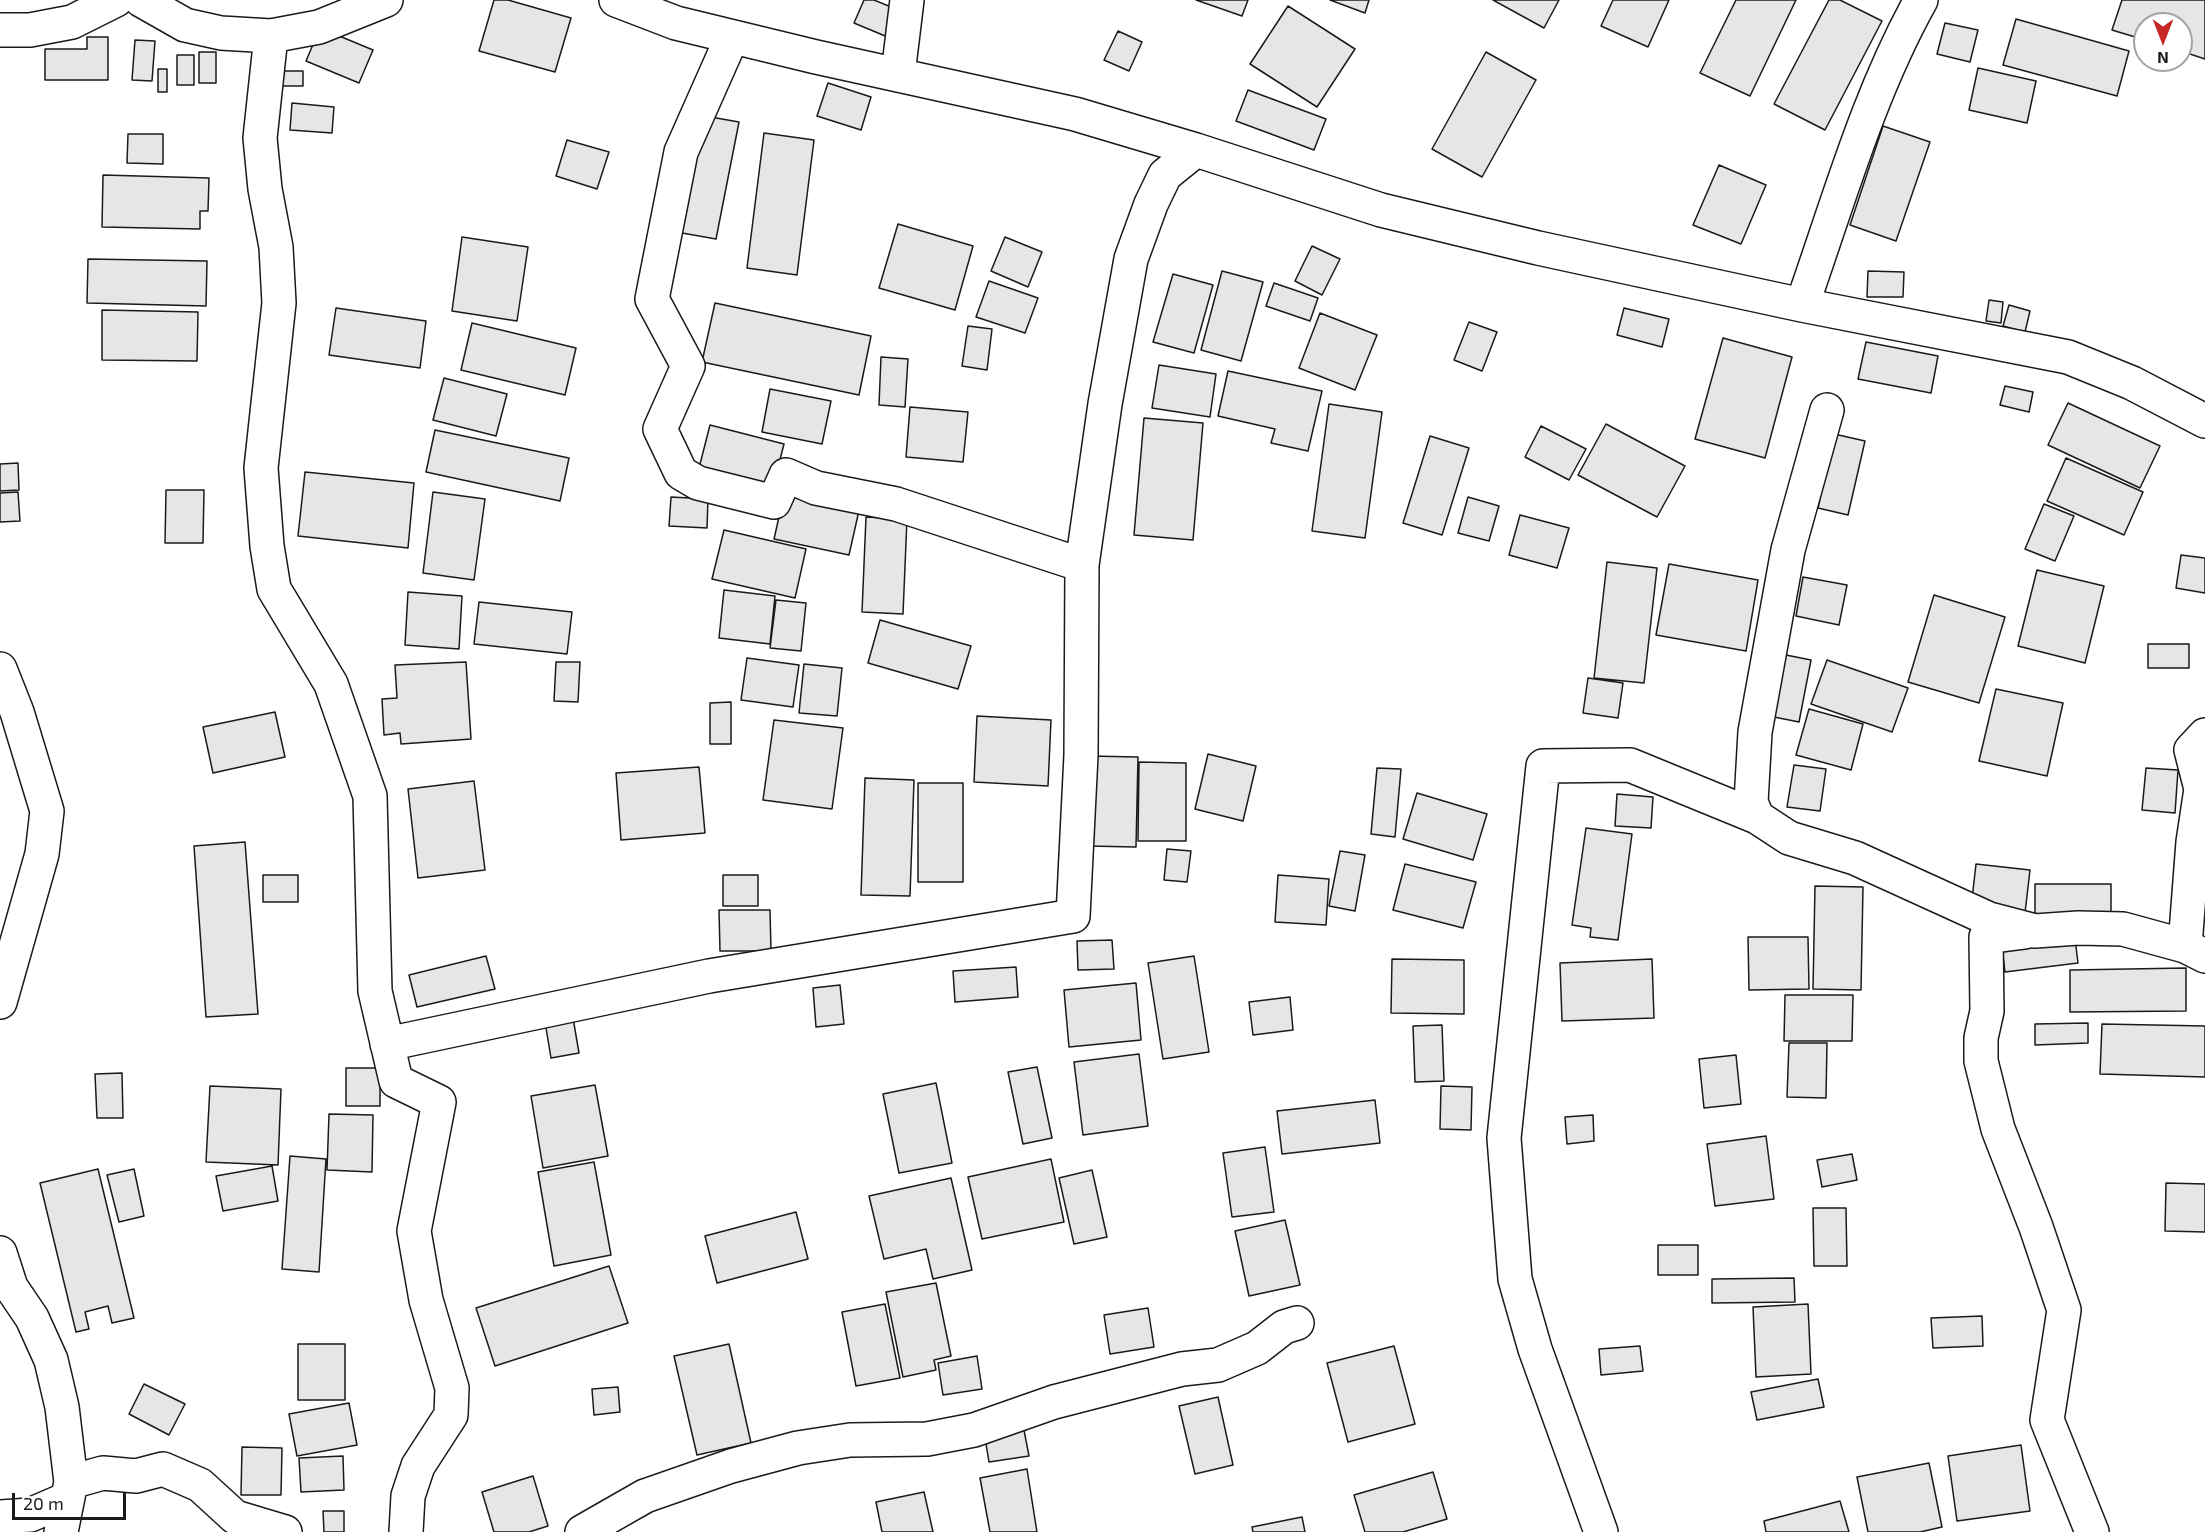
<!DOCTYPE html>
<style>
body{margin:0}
#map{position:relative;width:2205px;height:1532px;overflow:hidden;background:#fff;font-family:"Exo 2",sans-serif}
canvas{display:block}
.north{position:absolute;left:2133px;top:12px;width:60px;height:60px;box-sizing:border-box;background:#fff;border:2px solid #a3a3a3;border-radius:50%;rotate:180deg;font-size:16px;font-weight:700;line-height:24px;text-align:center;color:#1a1a1a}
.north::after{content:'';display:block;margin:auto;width:21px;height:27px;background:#c62828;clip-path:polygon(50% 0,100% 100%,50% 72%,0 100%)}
.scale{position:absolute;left:12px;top:1493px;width:114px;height:27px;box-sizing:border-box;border:3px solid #1a1a1a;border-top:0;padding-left:8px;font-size:18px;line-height:21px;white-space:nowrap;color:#1a1a1a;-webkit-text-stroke:4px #fff;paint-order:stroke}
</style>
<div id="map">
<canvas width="2205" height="1532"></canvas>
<div class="north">N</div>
<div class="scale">20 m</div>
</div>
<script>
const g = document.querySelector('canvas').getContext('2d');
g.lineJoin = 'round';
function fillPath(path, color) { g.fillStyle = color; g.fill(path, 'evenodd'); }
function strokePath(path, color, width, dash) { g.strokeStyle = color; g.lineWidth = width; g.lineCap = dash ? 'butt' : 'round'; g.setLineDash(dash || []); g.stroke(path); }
const building = new Path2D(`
 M494 0H508L571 18 555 72 479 51Z
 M864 0H874L901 11 890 38 854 23Z
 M1196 0H1248L1242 16Z
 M1330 0H1369L1365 13Z
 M1493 0H1559L1544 28Z
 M1613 0H1669L1648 47 1601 26Z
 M1736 0H1796L1750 96 1700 73Z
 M1829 0H1840L1882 21 1825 130 1774 104Z
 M2122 0H2205V59L2181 51V24H2145V40L2112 30Z
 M1288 6 1355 49 1317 107 1250 64Z
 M2016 19 2129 51 2117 96 2003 65Z
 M1945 23 1978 30 1970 62 1937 54Z
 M320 28 373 50 359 83 306 61Z
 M1118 31 1142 42 1129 71 1104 60Z
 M87 37H108V80H45V49H87Z
 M135 40 155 41 152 81 132 80Z
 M199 52H216V83H199Z
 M1486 52 1536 80 1482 177 1432 149Z
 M177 55H194V85H177Z
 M1978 68 2036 81 2027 123 1969 110Z
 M158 69H167V92H158Z
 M271 71H303V86H271Z
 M828 83 871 97 861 130 817 116Z
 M1248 90 1326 119 1314 150 1236 121Z
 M292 103 334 107 332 133 290 130Z
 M705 116 739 122 716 239 682 233Z
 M1883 126 1930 142 1896 241 1850 225Z
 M764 133 814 140 797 275 747 268Z
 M128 134H163V164L127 163Z
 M567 140 609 152 597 189 556 176Z
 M1719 165 1766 185 1741 244 1693 225Z
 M103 175 209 178 208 211H200V229L102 227Z
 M898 224 973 246 955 310 879 288Z
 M462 237 528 247 517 321 452 311Z
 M1005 237 1042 252 1028 287 991 271Z
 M1312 246 1340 259 1322 295 1295 281Z
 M88 259 207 261 206 306 87 303Z
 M1222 271 1263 282 1241 361 1201 350Z
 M1868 271 1904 272 1903 297H1867Z
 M1173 274 1213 285 1194 353 1153 342Z
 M989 281 1038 298 1025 333 976 317Z
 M1274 283 1318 298 1310 321 1266 306Z
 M1989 300 2003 302 2001 323 1986 321Z
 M715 303 871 336 859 395 702 362Z
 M2009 305 2030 311 2025 332 2003 326Z
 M336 308 426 321 420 368 329 355Z
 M1624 308 1669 319 1662 347 1617 335Z
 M102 310 198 312 197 361 102 360Z
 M1320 313 1377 335 1355 390 1299 368Z
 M1469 322 1497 332 1482 371 1454 360Z
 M472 323 576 348 565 395 461 370Z
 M968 326 992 329 987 370 962 366Z
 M1723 338 1792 357 1765 458 1695 439Z
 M1866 342 1938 356 1931 393 1858 379Z
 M881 357 908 359 905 407 879 405Z
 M1159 365 1216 374 1210 417 1152 408Z
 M1228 371 1322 391 1308 451 1271 443 1275 429 1218 416Z
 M444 378 507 394 496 436 433 420Z
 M2005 386 2033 392 2029 412 2000 405Z
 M770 389 831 401 822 444 762 432Z
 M2068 403 2160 446 2140 488 2048 445Z
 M1329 404 1382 412 1365 538 1312 531Z
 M910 407 968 412 963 462 906 457Z
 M1144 418 1203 423 1193 540 1134 535Z
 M1606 424 1685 466 1657 517 1578 475Z
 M710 425 784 444 772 491 698 472Z
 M1541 426 1586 449 1569 480 1525 457Z
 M435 430 569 458 560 501 426 472Z
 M1834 434 1865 441 1848 515 1818 508Z
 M1430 436 1469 448 1442 535 1403 523Z
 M2066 458 2143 492 2124 535 2047 501Z
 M18 463 19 490 0 491V464Z
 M305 472 414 483 408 548 298 536Z
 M166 490H204L203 543H165Z
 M785 490 860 506 849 555 774 539Z
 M18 492 20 521 0 522V493Z
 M433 492 485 499 474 580 423 573Z
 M671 497 708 499 707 528 669 526Z
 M1468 497 1499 506 1489 541 1458 533Z
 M2044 504 2074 516 2055 561 2025 549Z
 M1520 515 1569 528 1557 568 1509 555Z
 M866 517 907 519 903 614 862 612Z
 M724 530 806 549 795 598 712 579Z
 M2181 555 2205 558V593L2176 588Z
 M1607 562 1657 568 1644 683 1594 678Z
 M1669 564 1758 580 1746 651 1656 635Z
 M2037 570 2104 586 2085 663 2018 646Z
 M1803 577 1847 585 1839 625 1796 616Z
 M724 590 775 596 770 644 719 638Z
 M408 592 462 596 459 649 405 645Z
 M1934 595 2005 617 1979 703 1908 682Z
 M776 600 806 603 801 651 770 648Z
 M479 602 572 612 567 654 474 644Z
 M880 620 971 646 958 689 868 663Z
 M2148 644H2189V668H2148Z
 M1781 654 1811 660 1799 722 1769 716Z
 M747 658 799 665 793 707 741 700Z
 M1827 660 1908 688 1892 732 1811 704Z
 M466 662 471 739 401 744 400 733 384 735 382 699 397 698 395 665Z
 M556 662H580L578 702 554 701Z
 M804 664 842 668 837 716 799 713Z
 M1588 678 1623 683 1618 718 1583 713Z
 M1996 689 2063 703 2047 776 1979 761Z
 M731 702V744H710V703Z
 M1809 709 1863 724 1851 770 1796 755Z
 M275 712 285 757 213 773 203 727Z
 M977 716 1051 720 1048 786 974 782Z
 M774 720 843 728 832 809 763 800Z
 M1208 754 1256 766 1243 821 1195 809Z
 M1090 756 1138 757 1136 847 1088 846Z
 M1139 762 1186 763V841H1138Z
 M1794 765 1826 769 1820 811 1787 807Z
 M699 767 705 833 621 840 616 773Z
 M1377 768 1401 769 1395 837 1371 834Z
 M2146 768 2178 770 2175 813 2142 810Z
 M865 778 914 780 910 896 861 895Z
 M474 781 485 870 418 878 408 789Z
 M918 783H963V882H918Z
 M1417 793 1487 814 1473 860 1403 839Z
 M1617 794 1653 797 1651 828 1615 826Z
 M1586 828 1632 834 1618 940 1590 937 1591 928 1572 925Z
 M245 842 258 1014 206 1017 194 846Z
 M1167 849 1191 851 1187 882 1164 880Z
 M1340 851 1365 855 1355 911 1329 906Z
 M1405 864 1476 882 1463 928 1393 910Z
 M1976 864 2030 870 2025 913 1971 908Z
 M263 875H298V902H263Z
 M723 875H758V906H723Z
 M1278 875 1329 879 1326 925 1275 922Z
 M2035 884H2111V926H2035Z
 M1815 886 1863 887 1861 990 1813 989Z
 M719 910H770L771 951H720Z
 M2074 930 2078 963 2005 972 2001 939Z
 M1748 937H1808L1809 989 1749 990Z
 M1112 940 1114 969 1078 970 1077 941Z
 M486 956 495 989 417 1007 409 975Z
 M1194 956 1209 1052 1163 1059 1148 963Z
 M1392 959 1464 960V1014L1391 1013Z
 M1652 959 1654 1018 1562 1021 1560 963Z
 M1016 967 1018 997 955 1002 953 971Z
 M2186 968V1011L2070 1012V970Z
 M1136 983 1141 1040 1069 1047 1064 990Z
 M840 985 844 1024 816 1027 813 988Z
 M1785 995H1853L1852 1041H1784Z
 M1290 997 1293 1030 1253 1035 1249 1002Z
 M572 1012 579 1053 551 1058 544 1016Z
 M2088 1023V1043L2035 1045V1024Z
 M2102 1024 2205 1026V1077L2100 1074Z
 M1442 1025 1444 1081 1415 1082 1413 1026Z
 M1789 1043H1827L1826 1098 1787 1097Z
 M1139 1054 1148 1126 1083 1135 1074 1062Z
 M1736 1055 1741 1104 1704 1108 1699 1059Z
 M1037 1067 1052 1138 1023 1144 1008 1072Z
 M346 1068H380V1106H346Z
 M122 1073 123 1118H97L95 1074Z
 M936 1083 952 1163 899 1173 883 1094Z
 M595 1085 608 1156 543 1168 531 1096Z
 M210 1086 281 1089 278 1165 206 1162Z
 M1441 1086 1472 1087 1471 1130 1440 1129Z
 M1375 1100 1380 1143 1282 1154 1277 1111Z
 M329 1114 373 1115 372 1172 327 1170Z
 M1593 1115 1594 1141 1567 1144 1565 1117Z
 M1766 1136 1774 1199 1715 1206 1707 1144Z
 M1265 1147 1274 1212 1232 1217 1223 1153Z
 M1852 1154 1857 1180 1822 1187 1817 1160Z
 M290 1156 326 1159 319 1272 282 1269Z
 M1051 1159 1064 1222 982 1239 968 1177Z
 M594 1162 611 1255 554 1266 538 1172Z
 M272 1166 278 1201 223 1211 216 1176Z
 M98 1169 134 1318 112 1323 108 1306 85 1312 89 1329 76 1332 40 1183Z
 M134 1169 144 1216 119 1222 107 1175Z
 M1092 1170 1107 1237 1074 1244 1059 1178Z
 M951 1178 972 1270 933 1279 926 1249 884 1259 869 1196Z
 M2166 1183 2205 1184V1232L2165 1231Z
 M1813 1208H1846L1847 1266H1814Z
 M796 1212 808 1259 717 1283 705 1236Z
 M1285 1220 1300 1285 1249 1296 1235 1231Z
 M1658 1245H1698V1275H1658Z
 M609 1266 628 1323 495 1366 476 1308Z
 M1794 1278 1795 1302 1712 1303V1279Z
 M936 1283 951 1356 934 1360 936 1370 903 1377 886 1292Z
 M885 1304 900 1378 856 1386 842 1312Z
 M1808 1304 1811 1374 1756 1377 1753 1307Z
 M1148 1308 1154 1347 1110 1354 1104 1315Z
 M1982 1316 1983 1346 1933 1348 1931 1318Z
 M298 1344H345V1400H298Z
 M729 1344 751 1443 697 1455 674 1356Z
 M1394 1346 1415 1424 1348 1442 1327 1363Z
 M1640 1346 1643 1371 1601 1375 1599 1349Z
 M977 1356 982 1389 943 1395 938 1363Z
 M1818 1379 1824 1407 1757 1420 1751 1392Z
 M144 1384 185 1404 169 1435 129 1414Z
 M618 1387 620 1412 594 1415 592 1389Z
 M1218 1397 1233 1465 1195 1474 1179 1406Z
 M349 1403 357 1445 297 1456 289 1414Z
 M1023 1425 1029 1456 989 1462 984 1432Z
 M2021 1445 2030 1511 1957 1521 1948 1456Z
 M242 1447 282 1448 281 1495H241Z
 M343 1456 344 1490 301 1492 299 1458Z
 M1929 1463 1942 1527 1920 1532H1868L1857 1477Z
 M1027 1469 1037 1532H990L980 1478Z
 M1433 1472 1447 1519 1403 1532H1365L1354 1495Z
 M533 1476 548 1526 529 1532H494L482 1492Z
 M924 1492 933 1532H882L876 1502Z
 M1840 1501 1849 1532H1766L1764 1521Z
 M323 1511H344V1532H324Z
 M1302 1517 1305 1532H1253L1252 1527Z`);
const street = new Path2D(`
 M141 0 185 25 221 33 271 36 319 27 386 0
 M616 0 676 23 816 57 1075 114 1196 150 1381 210 1538 248 1802 305 2068 357 2132 383 2205 421
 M0 30H30L72 22 116 0
 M271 36 260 138 265 189 276 247 279 303 261 468 267 546 274 589 331 684 370 796 375 991 396 1081 439 1102 414 1231 426 1300 452 1388 451 1415 418 1466 408 1496 406 1532
 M732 37 681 152 652 299 688 366 660 429 681 473 698 483 774 502 786 475 816 488 896 504 1082 565
 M898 74 907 0
 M1802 305C1838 203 1868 95 1921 0
 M0 669 17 712 47 811 42 854 0 1002
 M1757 817 1751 802 1755 732 1788 550 1827 410
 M2025 932 1986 937 1987 1011 1981 1038V1061L1998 1129 2036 1227 2064 1310 2047 1420 2092 1532
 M2185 946 2193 842 2201 789 2191 750 2205 735
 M387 1044 709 976 1073 916 1081 755 1082 565 1105 404 1131 259 1151 204 1165 175 1196 150
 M0 1253 11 1287 32 1318 51 1360 62 1407 71 1482 61 1532
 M71 1482 103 1473 136 1476 163 1469 200 1485 235 1517 285 1532
 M0 1517 30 1515 67 1499
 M582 1532 645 1496 731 1466 798 1448 850 1440 927 1439 974 1430 1054 1402 1182 1369 1218 1365 1257 1348 1284 1327 1297 1323
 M1601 1532 1535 1349 1515 1279 1504 1138 1543 766 1630 765 1757 817 1789 838 1855 858 1989 919 2035 931 2078 928 2123 929 2185 946 2205 956`);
fillPath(building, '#e6e6e6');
strokePath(building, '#1a1a1a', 1.5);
strokePath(street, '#1a1a1a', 36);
strokePath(street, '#fff', 33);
</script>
